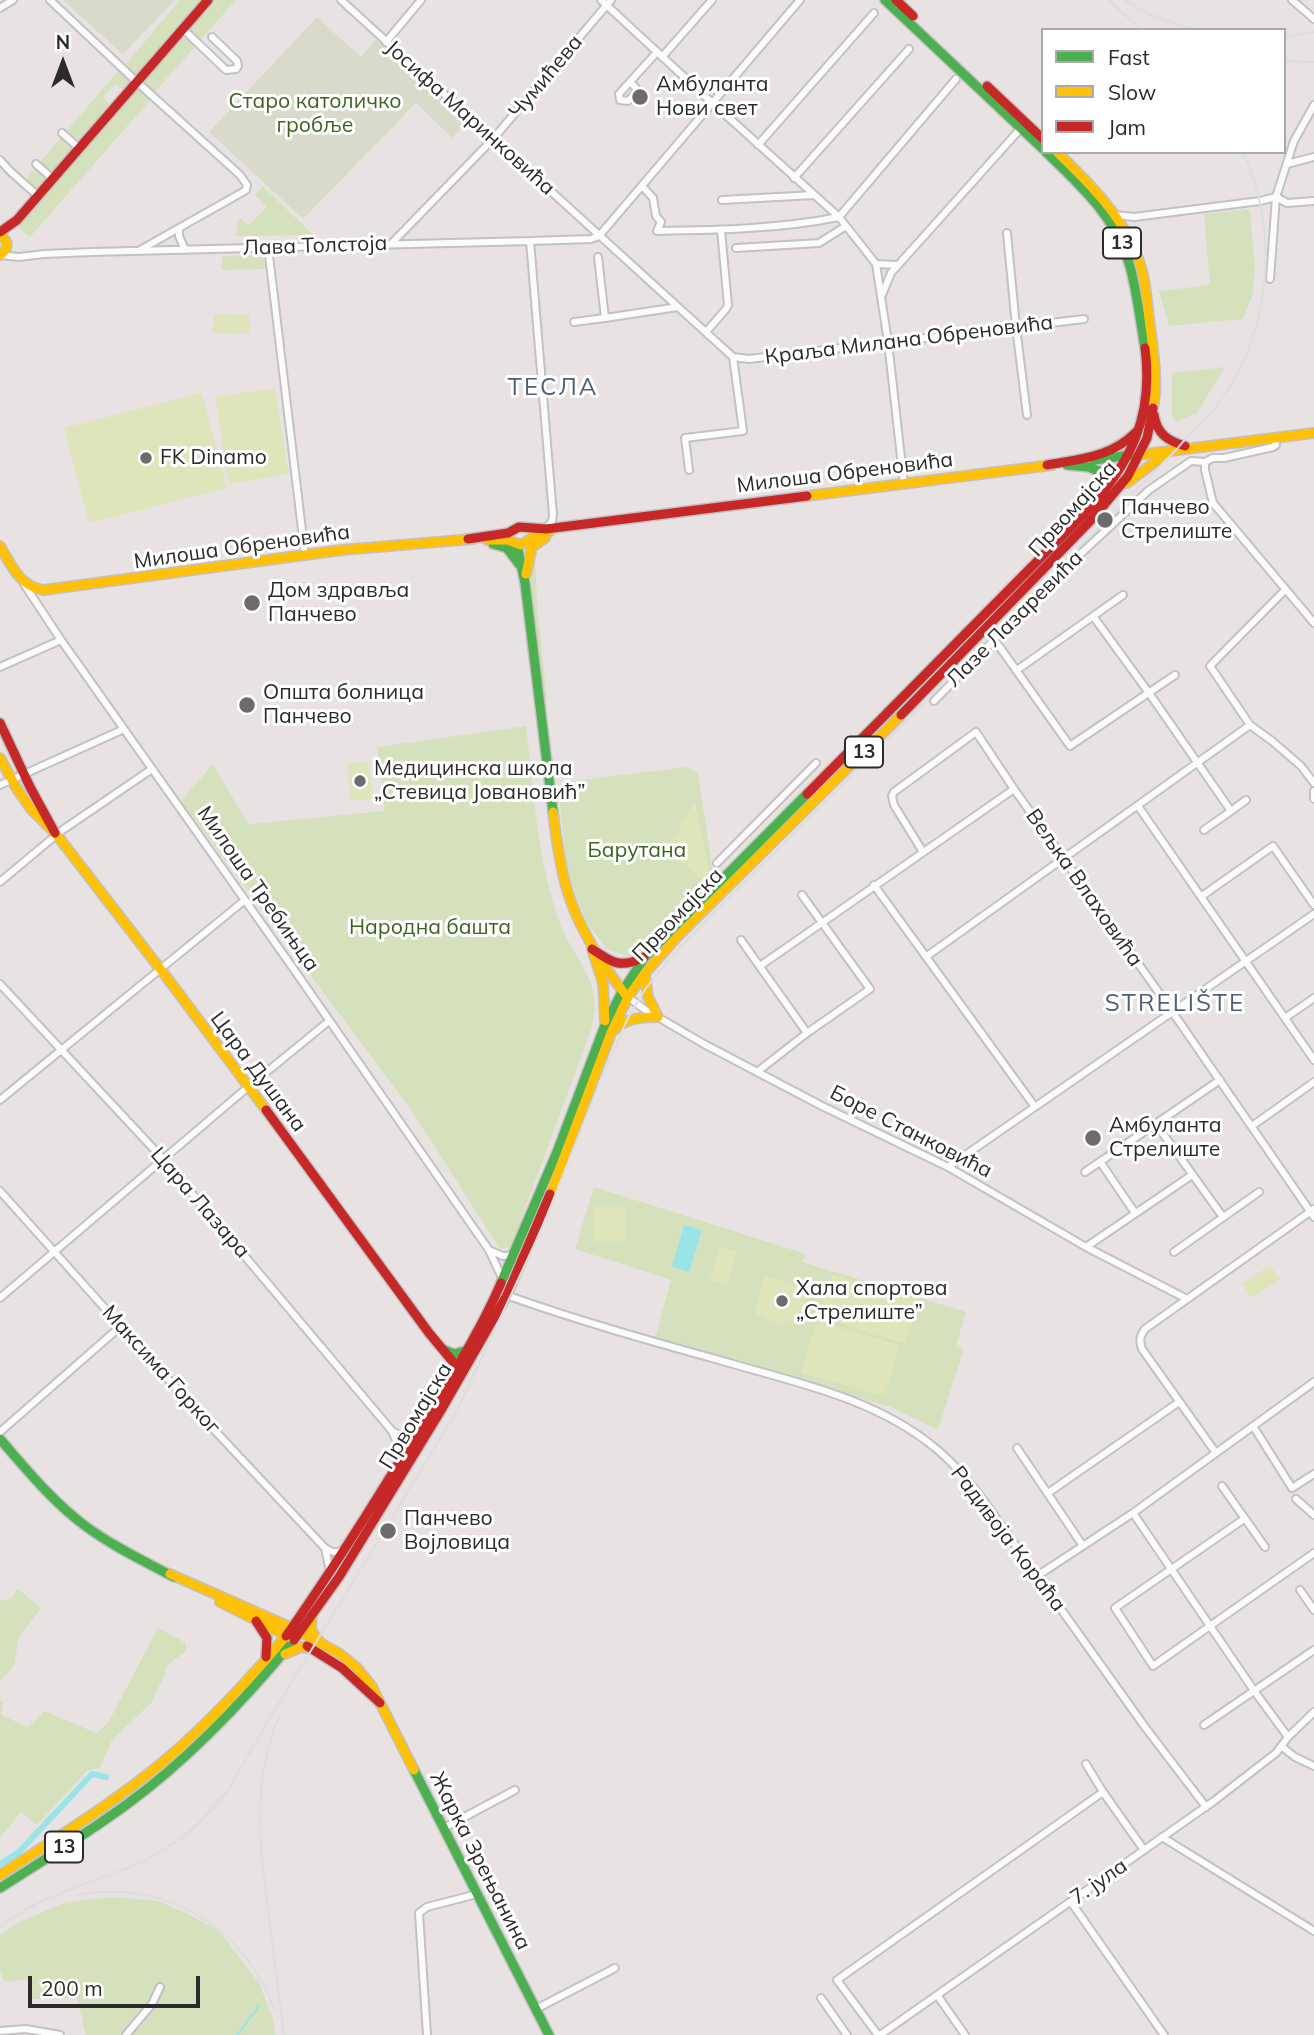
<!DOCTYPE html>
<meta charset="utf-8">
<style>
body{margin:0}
#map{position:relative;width:1314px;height:2035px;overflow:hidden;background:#e8e3e2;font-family:Mulish,sans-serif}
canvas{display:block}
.legend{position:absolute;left:1041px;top:28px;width:245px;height:126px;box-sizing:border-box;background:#fff;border:2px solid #aaa;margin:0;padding:9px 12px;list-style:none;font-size:21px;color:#2b2b2b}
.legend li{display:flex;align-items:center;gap:14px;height:35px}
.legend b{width:35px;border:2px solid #aaa}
.north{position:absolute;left:28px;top:28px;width:70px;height:70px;-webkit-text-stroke:5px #fff;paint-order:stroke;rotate:0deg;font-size:19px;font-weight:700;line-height:28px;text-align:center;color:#2b2b2b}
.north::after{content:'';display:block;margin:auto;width:24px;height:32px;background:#2b2b2b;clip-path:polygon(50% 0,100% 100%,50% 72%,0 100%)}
.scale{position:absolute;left:28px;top:1976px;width:172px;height:32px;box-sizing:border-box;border:4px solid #2b2b2b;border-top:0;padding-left:9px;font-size:21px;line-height:24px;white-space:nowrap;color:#2b2b2b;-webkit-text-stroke:5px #fff;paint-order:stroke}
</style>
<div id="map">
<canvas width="1314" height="2035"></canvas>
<ul class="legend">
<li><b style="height:9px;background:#4caf50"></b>Fast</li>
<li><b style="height:9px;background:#ffc107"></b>Slow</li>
<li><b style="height:9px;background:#c62828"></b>Jam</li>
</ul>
<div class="north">N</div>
<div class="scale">200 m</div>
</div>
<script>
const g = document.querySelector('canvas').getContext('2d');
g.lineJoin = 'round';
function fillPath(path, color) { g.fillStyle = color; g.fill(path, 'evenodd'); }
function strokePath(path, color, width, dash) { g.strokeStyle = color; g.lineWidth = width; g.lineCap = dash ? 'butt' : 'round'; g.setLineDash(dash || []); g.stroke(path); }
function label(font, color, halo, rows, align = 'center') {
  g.font = font + ' Mulish,sans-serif'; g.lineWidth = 6; g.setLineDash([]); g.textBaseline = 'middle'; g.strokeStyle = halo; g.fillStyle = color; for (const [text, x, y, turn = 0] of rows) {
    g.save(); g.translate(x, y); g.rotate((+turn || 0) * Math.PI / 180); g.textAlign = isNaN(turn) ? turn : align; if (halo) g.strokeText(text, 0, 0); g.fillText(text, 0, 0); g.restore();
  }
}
const green = new Path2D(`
 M180 0H203L137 76 125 65Z
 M211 0H236L154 93 141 81Z
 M119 70 134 82 125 91 115 84 103 97 111 106 37 192 24 181Z
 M136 86 151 99 30 237 16 226 22 218Z
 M263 186 313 235 236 236 238 217 249 225 267 207 255 195Z
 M1250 209 1255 269 1253 294 1243 319 1169 326 1159 291 1210 285 1204 214Z
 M264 255 265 269 222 270V256Z
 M1225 367 1197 413 1176 422 1172 418V373Z
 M532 555H535L537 603 547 700 544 701 530 595Z
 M526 726C534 792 537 859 559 921 574 962 606 982 591 1030L511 1247 500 1249 409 1107 181 801 213 764 248 824 385 811 377 747Z
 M687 767 698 773 714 878 635 955 630 957 607 949 587 923 575 895 566 862 558 785 565 782Z
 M594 1187 806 1254 802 1262 966 1312 956 1346 964 1349 938 1430 891 1407 655 1339 671 1280 575 1249Z
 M18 1589 41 1608 19 1638 14 1665 0 1682V1601L11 1599Z
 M158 1628 186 1643 185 1652 167 1665 164 1676 151 1703 112 1740 100 1768 87 1771 37 1825 21 1812 0 1838V1701L3 1703 1 1715 28 1727 44 1711 96 1733 108 1723Z
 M111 1897 158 1901 192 1916 219 1931 259 1983 273 2019 275 2035H86L77 1998 30 1999V1979L5 1982 0 1972V1935L18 1923 66 1902Z`);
const cemetery = new Path2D(`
 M63 0H175L125 52 121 53Z
 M317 17 361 57 377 38 467 122 452 138 416 103 303 219 209 132Z`);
const pitch = new Path2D(`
 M213 314 250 315 249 334 213 333Z
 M275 388 289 474 229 484 215 397Z
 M202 393 227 488 89 523 64 428Z
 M368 761 373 799 351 801 347 764Z
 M695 802 709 871 702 880 667 849Z
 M593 1207H626V1241H593Z
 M719 1247 737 1252 728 1285 710 1280Z
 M1270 1265 1280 1279 1252 1298 1242 1284Z
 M833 1274 919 1301 905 1344 819 1316Z
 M765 1276 809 1289 798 1325 786 1322 784 1326 766 1321 767 1317 754 1314Z
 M816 1321 899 1345 885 1396 801 1373Z`);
const water = new Path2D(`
 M684 1225 702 1230 689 1272 672 1267Z`);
const stream = new Path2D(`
 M237 2035 259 2006`);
const canal = new Path2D(`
 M0 1864 19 1852 92 1774 106 1777`);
const street = new Path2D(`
 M50 0 137 82 240 175 247 185 246 190 241 193 140 250
 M341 0 733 357
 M601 0 708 99 839 217 876 264 888 342 904 484
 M1292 0 1314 19
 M0 8 13 0
 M183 29 226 70 236 69 238 66 237 61 212 37
 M386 42 421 0
 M662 57 712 0
 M630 82 636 88V93L628 101 620 100 619 94 657 52
 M62 133 79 148
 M758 145 874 13
 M0 160 11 172 38 196
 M36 164 53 179
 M1287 164 1314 157
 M794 178 909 49
 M642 186 653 198 656 216 661 222 657 231C718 230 779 229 839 217
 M1276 197 1287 203 1314 201
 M722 200 814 195
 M1115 215 1134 217 1260 201 1276 197
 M839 217 956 79
 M179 228V236L185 250
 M1007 233 1016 327 1027 415
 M599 236 800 0
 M530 241 553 515 552 521 546 529
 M391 244 493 139 611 0
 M268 247 305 555
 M736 248 819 243 846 226
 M0 255 19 257 44 254 92 252 530 241 591 239 599 236
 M598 257 605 318 678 307
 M876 264 898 265
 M1270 279 1276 197 1294 141 1314 105
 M882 295 891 273 1022 127
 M574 322 605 318
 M706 332 726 309 728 305 721 230
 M733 357 749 359 1084 319
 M1205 462V470L1213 503 1314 623
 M689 470 685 438 743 431 733 357
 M24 584 61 640 288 961 489 1250 502 1278
 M1285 590 1210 666 1250 725 1272 741 1301 766 1314 783
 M1093 616 1149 693 1231 811 1204 830
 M994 639 1070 746 1175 675
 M0 667 61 640
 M1017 670 1123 595
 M934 701 1057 576 1149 490 1191 461 1205 462 1213 458H1224L1273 447 1276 445 1275 438
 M0 785 124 729
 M1314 791V799
 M1138 806 1314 1060
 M1231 811 1246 800
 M923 852 894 805 892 796 894 792 976 732 1014 789 1167 1004 1314 1217
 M717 863 816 763
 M0 882 61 831 152 769
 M874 885 1035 1107
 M1202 896 1273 846 1314 905
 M741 940 807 1033
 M927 956 1250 725
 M760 966 1014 789
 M0 984 163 1159 392 1431 403 1456
 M628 997 644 1009 704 1044 822 1106 948 1167 1086 1247 1187 1299
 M1285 1018 1314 998
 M757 1072 807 1033 870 989 802 895
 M0 1100 245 900
 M1156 1124 1223 1217
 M1252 1126 1314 1082
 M1101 1163 1135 1213
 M948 1167 1314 914
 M1085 1172 1220 1080
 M0 1191 203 1418 324 1547C331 1553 336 1553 345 1550
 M1086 1247 1192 1175
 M491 1251 503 1256 514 1255
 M1174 1252 1259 1192
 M506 1295C576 1320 647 1340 719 1360 793 1382 873 1397 934 1447 952 1461 967 1479 981 1497L1145 1727 1206 1807
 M0 1298 241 1093 329 1021
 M1253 1426 1292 1488 1314 1474
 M0 1432 121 1326
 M394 1432C402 1437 407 1437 416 1433
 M1017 1448 1083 1546
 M1216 1453 1142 1349C1139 1340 1140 1336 1145 1329L1314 1209
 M1222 1486 1265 1547
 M1048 1493 1179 1402
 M1296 1499 1314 1515
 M1133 1513 1255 1692 1288 1737
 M1244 1519 1115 1608 1153 1666 1314 1553
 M325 1548 330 1572
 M1037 1576 1133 1513 1314 1382
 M1300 1590 1314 1610
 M1204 1725 1314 1650
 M1281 1746 1295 1757 1314 1766
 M1086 1764 1103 1792 1144 1850
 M444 1828 515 1790
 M1162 1837 1314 1931
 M1071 1902 1164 2035
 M937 1995 965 2035
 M821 1998 847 2035
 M536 2009 615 1968
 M0 2031 26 2029 60 2035
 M126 2035 152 2004 160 1987
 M427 2035 419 1913 427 1907 477 1894
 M878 2035 837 1980 1103 1792
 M880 2035 1214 1801 1276 1753 1288 1737 1314 1712`);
const fast = new Path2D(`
 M885 0 1043 149
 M1046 152C1080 185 1115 216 1129 263 1137 290 1140 320 1145 348
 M1094 460 1130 455
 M1067 465 1089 467 1101 472 1105 482 1103 494
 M514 543 518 550 525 583 553 812
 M493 544 507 548 519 564
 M501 1283 557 1152 605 1025 622 992 645 957 807 794
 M444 1350 454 1354 465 1351
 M0 1439C26 1469 52 1501 84 1525 112 1546 144 1561 174 1577
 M414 1770 549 2035
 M0 1888C42 1861 85 1835 126 1805 189 1759 244 1701 294 1640`);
const slow = new Path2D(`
 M1057 152C1089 183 1122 215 1138 258 1147 281 1147 309 1151 333 1154 357 1158 384 1153 408
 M0 235C9 241 9 249 0 255
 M1138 455 1314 433
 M1127 483 1168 452
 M807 496 1052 465
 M487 540H508L521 545 533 537 549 532
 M0 546C11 565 20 587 44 590L342 550 473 539
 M526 574 532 547 545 538
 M0 758 17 789 31 809 56 834 168 979 266 1110
 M553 812C561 879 568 912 607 969 613 978 619 987 626 995
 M592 949 603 983 605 1021
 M614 1030C627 1018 641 1017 658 1017L648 997 645 973
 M550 1194 611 1033 628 997 645 973 677 937 901 715
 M170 1574 299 1631 340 1654 357 1668 371 1685 414 1770
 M220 1602 291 1638
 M312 1616 311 1630 321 1644
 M285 1654 301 1647 310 1648
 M0 1875C55 1839 112 1804 163 1762 208 1724 248 1681 286 1636`);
const jam = new Path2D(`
 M896 0 913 16
 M987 86 1043 139
 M0 232 17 220 208 0
 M1154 415C1157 434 1168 441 1185 446
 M1047 465C1080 459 1112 457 1136 432
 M468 539 508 533 519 527 546 529 807 496
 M901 715 1093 518 1128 476 1147 438 1153 408
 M0 723 30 787 55 833
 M807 794 1086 512C1131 463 1154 416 1145 348
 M592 949C612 963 621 969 644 957
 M266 1110 429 1333 459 1369
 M256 1621 267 1638 266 1657
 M286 1636C335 1567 379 1496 423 1423 450 1378 480 1332 501 1283
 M294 1640 339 1577 440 1412 507 1295 550 1194
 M307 1646 342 1668 380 1703`);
const rail = new Path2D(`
 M1109 0 1141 30
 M1124 0 1147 13 1192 30
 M1284 37 1314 32
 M1284 61 1314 62
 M279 1717C251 1782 260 1850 269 1918 274 1957 279 1996 284 2035
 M76 1895C166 1879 244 1926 275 2011
 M0 1926 30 1907 51 1897 143 1862 182 1838 203 1819 229 1789 265 1726 457 1411 542 1228 600 1082 627 1020 646 988 678 949 1177 449C1190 432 1207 419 1220 402 1271 329 1280 233 1243 152`);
const markers = [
 [640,97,9,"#6d6b6b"],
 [146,458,7,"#6d6b6b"],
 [1105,520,9,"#6d6b6b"],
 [252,603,9,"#6d6b6b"],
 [247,705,9,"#6d6b6b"],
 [360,781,7,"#6d6b6b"],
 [1093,1138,9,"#6d6b6b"],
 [782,1301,7,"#6d6b6b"],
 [388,1531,9,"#6d6b6b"]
];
const shields = [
 [1122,243,38],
 [864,752,38],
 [64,1847,38]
];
const shieldNames = [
 ["13",1122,243],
 ["13",864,752],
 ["13",64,1847]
];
const streetNames = [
 ["Чумићева",546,77,-50],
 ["Јосифа Маринковића",470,118,42],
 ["Лава Толстоја",315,246,-2],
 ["Краља Милана Обреновића",909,340,-7],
 ["Милоша Обреновића",845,473,-7],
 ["Првомајска",1073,509,-48],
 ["Милоша Обреновића",242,547,-8],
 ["Лазе Лазаревића",1015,619,-45],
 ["Вељка Влаховића",1084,888,55],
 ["Милоша Требињца",258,889,55],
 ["Првомајска",678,915,-46],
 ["Цара Душана",258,1072,53],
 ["Боре Станковића",911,1132,27],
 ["Цара Лазара",200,1203,49],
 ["Максима Горког",161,1370,48],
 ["Првомајска",416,1416,-59],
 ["Радивоја Кораћа",1008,1539,53],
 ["Жарка Зрењанина",480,1861,63],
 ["7. јула",1099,1882,-35]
];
const poiNames = [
 ["Амбуланта",656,85],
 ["Нови свет",656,109],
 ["FK Dinamo",160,458],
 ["Панчево",1121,508],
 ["Стрелиште",1121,532],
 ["Дом здравља",268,591],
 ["Панчево",268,615],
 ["Општа болница",263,693],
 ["Панчево",263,717],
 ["Медицинска школа",374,769],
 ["„Стевица Јовановић”",374,793],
 ["Амбуланта",1109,1126],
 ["Стрелиште",1109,1150],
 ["Хала спортова",796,1289],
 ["„Стрелиште”",796,1313],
 ["Панчево",404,1519],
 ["Војловица",404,1543]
];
const parkNames = [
 ["Старо католичко",315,102],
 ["гробље",315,126],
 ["Барутана",637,851],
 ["Народна башта",430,928]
];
const quarterNames = [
 ["ТЕСЛА",553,388],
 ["STRELIŠTE",1175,1004]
];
fillPath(green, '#d4e1bc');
fillPath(cemetery, '#d9dbca');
fillPath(pitch, '#dfe5ba');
fillPath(water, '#98e4e7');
strokePath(stream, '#98e4e7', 2);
strokePath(canal, '#98e4e7', 6);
strokePath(street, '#c2c1c3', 10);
strokePath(fast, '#c2c1c3', 12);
strokePath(slow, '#c2c1c3', 12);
strokePath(jam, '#c2c1c3', 12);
strokePath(street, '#fcfbfb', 6);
strokePath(fast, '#4caf50', 9);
strokePath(slow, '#ffc107', 9);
strokePath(jam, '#c62828', 9);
strokePath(rail, '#dededf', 2);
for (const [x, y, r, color] of markers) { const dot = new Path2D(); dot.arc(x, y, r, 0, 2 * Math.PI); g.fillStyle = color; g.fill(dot); strokePath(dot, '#fff', 2.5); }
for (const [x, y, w] of shields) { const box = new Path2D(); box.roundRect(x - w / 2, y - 15.5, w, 31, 5); g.fillStyle = '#fff'; g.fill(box); strokePath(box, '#2b2b2b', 2); }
label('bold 19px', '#2b2b2b', null, shieldNames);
label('21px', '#2b2b2b', '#fff', streetNames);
label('21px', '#2b2b2b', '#fff', poiNames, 'left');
label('21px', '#3d641e', '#fff', parkNames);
g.letterSpacing = '2px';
label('24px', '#4d5f79', '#fff', quarterNames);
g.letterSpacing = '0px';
</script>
